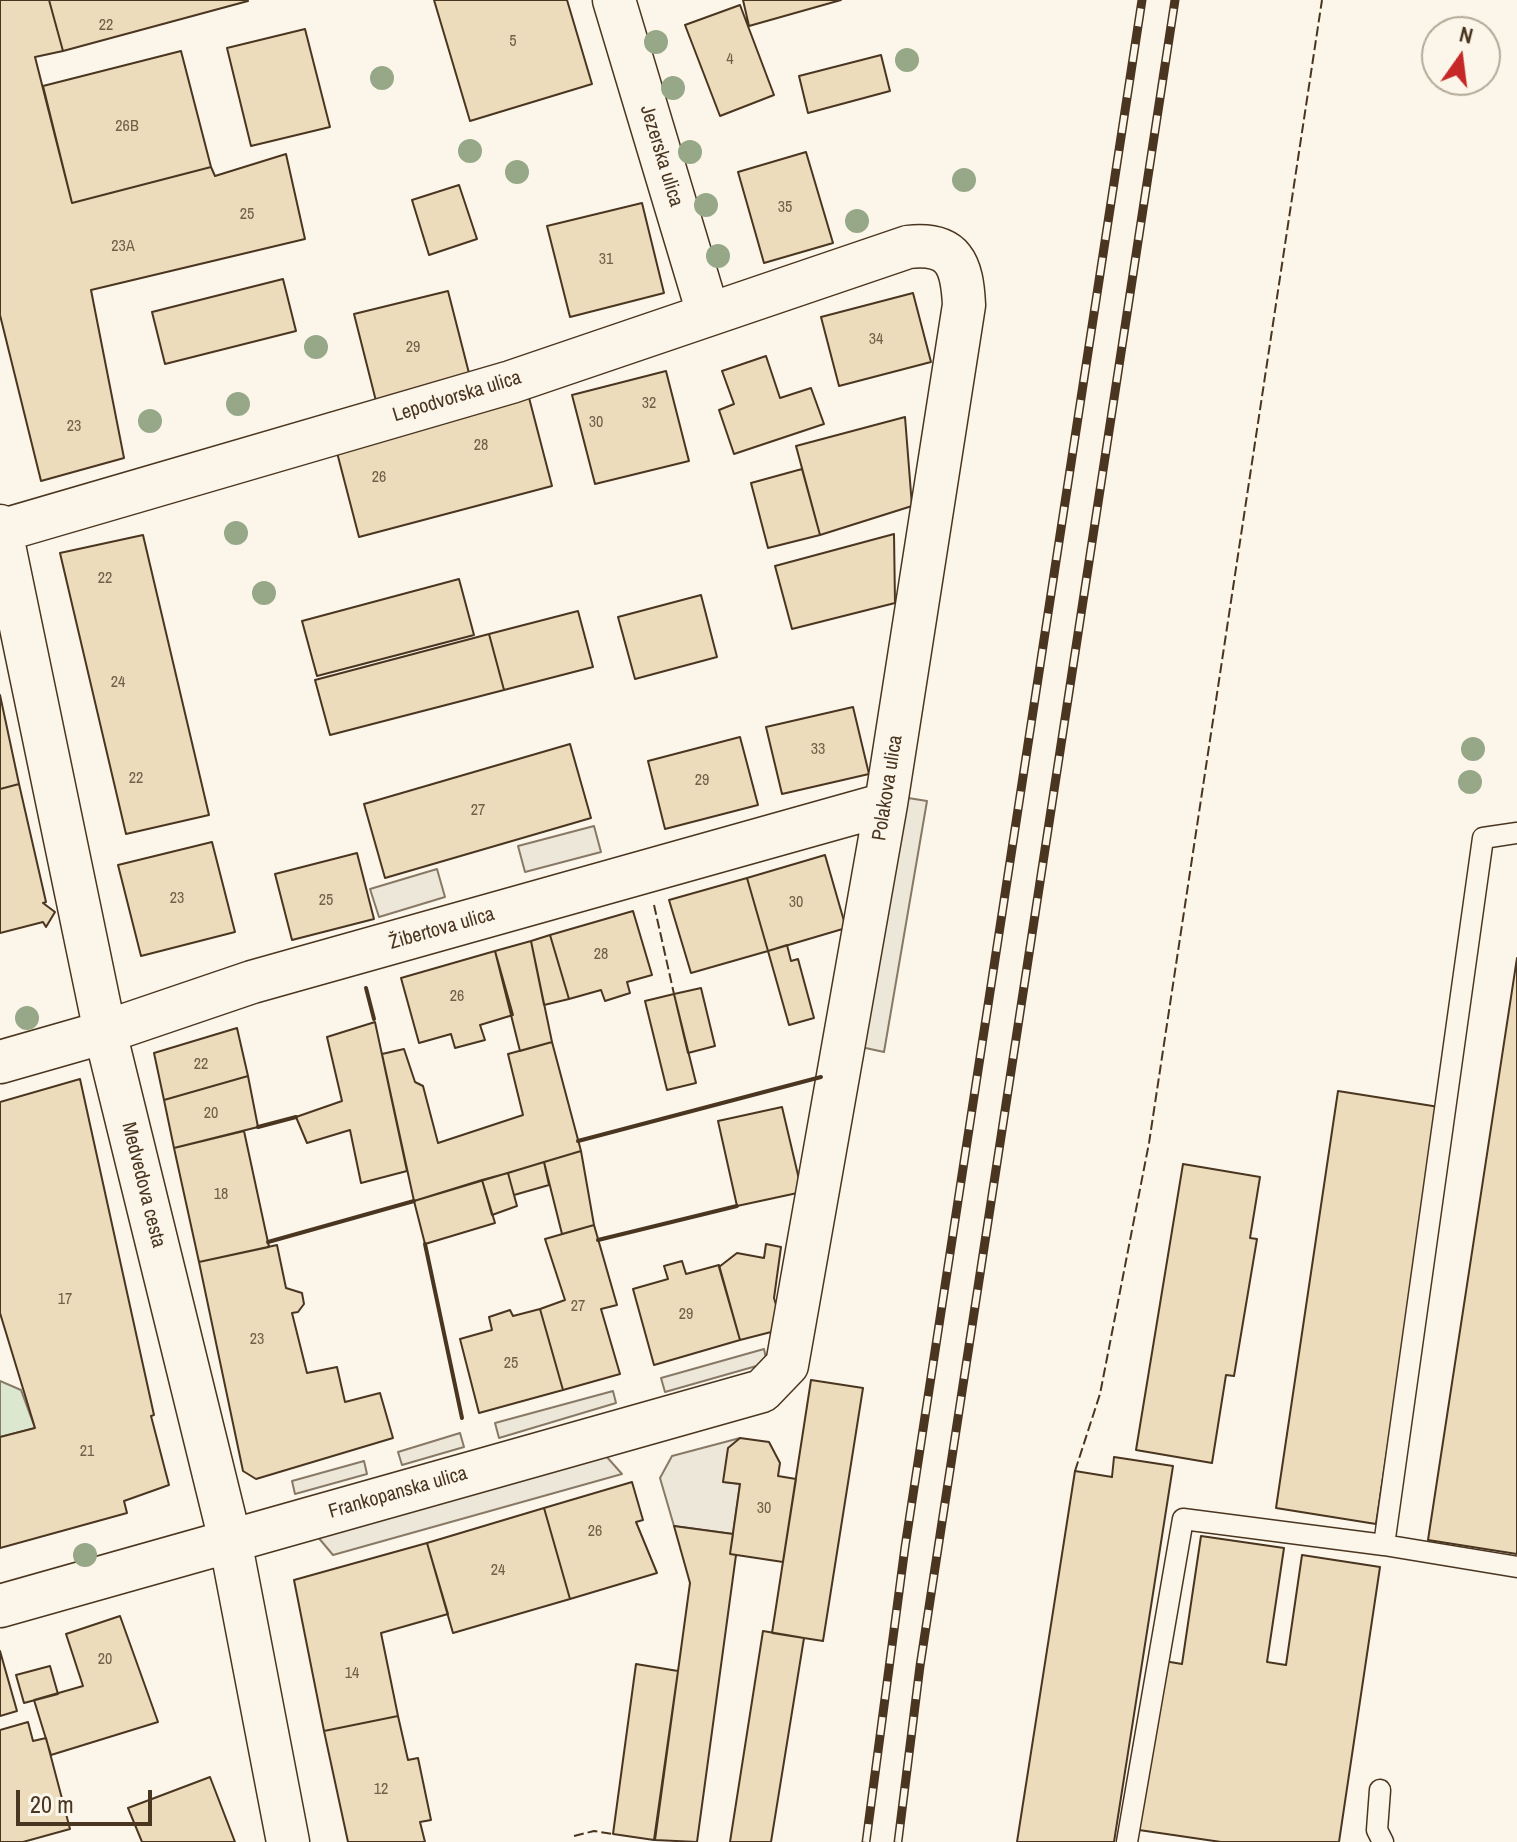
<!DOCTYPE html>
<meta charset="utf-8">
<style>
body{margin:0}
#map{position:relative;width:1517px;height:1842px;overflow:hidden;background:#fbf6e9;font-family:"Archivo Narrow",sans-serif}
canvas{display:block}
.north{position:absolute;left:1421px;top:16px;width:80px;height:80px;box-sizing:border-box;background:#fbf6e9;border:2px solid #b4a999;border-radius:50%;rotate:14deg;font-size:22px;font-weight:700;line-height:32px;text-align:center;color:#4a3520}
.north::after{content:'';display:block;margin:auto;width:28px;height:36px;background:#c62828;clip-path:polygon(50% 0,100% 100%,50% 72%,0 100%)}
.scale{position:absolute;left:16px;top:1790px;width:136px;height:36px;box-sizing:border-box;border:4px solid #4a3520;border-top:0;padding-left:10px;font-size:24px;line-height:28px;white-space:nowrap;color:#4a3520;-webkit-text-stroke:6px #fbf6e9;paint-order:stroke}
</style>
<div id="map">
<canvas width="1517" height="1842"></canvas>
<div class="north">N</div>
<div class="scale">20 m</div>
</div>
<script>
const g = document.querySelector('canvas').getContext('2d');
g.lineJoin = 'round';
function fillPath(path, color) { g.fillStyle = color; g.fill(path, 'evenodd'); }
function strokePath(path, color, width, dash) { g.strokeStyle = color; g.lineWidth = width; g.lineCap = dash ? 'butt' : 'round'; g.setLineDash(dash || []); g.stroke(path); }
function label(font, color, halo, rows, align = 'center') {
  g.font = font + ' "Archivo Narrow",sans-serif'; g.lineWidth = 6; g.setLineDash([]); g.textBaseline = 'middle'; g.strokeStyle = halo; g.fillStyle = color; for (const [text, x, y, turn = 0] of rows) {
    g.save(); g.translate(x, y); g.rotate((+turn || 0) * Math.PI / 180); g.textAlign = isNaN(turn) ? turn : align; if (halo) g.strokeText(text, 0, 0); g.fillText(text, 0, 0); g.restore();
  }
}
const green = new Path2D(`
 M0 1381 21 1390 35 1428 0 1437Z`);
const parking = new Path2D(`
 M902 797 927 801 884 1052 861 1047Z
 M594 826 601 852 525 872 518 846Z
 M437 869 445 897 379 917 370 889Z
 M764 1349 767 1363 665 1392 661 1378Z
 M613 1391 616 1403 499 1438 495 1423Z
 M460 1433 464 1447 402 1465 398 1452Z
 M740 1438 724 1482 740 1484 733 1534 674 1526 660 1478 672 1456Z
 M598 1447 622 1474 333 1555 312 1530Z
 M364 1461 367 1474 295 1494 292 1481Z`);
const building = new Path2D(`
 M0 0H49L63 51 35 57 72 203 211 167 215 176 286 154 305 239 91 290 124 458 41 481 0 315Z
 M49 0H247L248 1 63 51Z
 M434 0H567L592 84 470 121Z
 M743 0H841L749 26Z
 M740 5 774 95 720 116 685 25Z
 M305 29 330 127 251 146 227 48Z
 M181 51 211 167 72 203 43 86Z
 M881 55 890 91 808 113 799 76Z
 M806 152 833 243 764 263 738 172Z
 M459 185 477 239 429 255 412 200Z
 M642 203 664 293 570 317 547 226Z
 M283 279 296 331 165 364 152 312Z
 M448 291 471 381 377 405 354 314Z
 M913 293 931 362 839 386 821 317Z
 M766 356 780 398 811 388 824 424 734 454 719 410 734 404 722 371Z
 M666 371 689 461 595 484 572 395Z
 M527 390 552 486 359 537 334 441Z
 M905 417 912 506 820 535 796 446Z
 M802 469 820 535 768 548 751 483Z
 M894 534 895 603 792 629 775 566Z
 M143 535 209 815 126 834 60 553Z
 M459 579 474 635 317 676 302 621Z
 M701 595 717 657 635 679 618 617Z
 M578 611 593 667 504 690 489 634Z
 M489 634 504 690 330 735 315 680Z
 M0 695 19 784 0 789Z
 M853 707 869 774 782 794 766 727Z
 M740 737 758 805 665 829 648 761Z
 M570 744 591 818 385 878 364 804Z
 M19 784 46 902 43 903 55 912 46 927 43 922 0 933V789Z
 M212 842 235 932 141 956 118 865Z
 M357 853 374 919 292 940 275 874Z
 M825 855 846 928 768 951 747 878Z
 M747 878 768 951 691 973 669 900Z
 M633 911 652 975 627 982 630 993 605 1001 601 990 569 999 550 935Z
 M550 935 569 999 544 1005 531 941Z
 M531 941 552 1042 520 1051 495 951Z
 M787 945 791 961 798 959 814 1018 789 1025 768 951Z
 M495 951 513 1015 480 1025 485 1040 455 1048 451 1034 419 1043 401 978Z
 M1517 958V1554L1428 1540Z
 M701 988 715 1046 688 1053 674 994Z
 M674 994 696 1083 667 1090 645 1001Z
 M375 1022 407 1171 361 1183 350 1130 307 1143 296 1117 342 1101 327 1037Z
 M237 1028 248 1076 164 1100 154 1053Z
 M552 1042 581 1151 414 1201 382 1054 404 1049 415 1082 423 1086 438 1143 523 1115 508 1054Z
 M248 1076 258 1127 174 1148 164 1100Z
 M80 1079 154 1415 151 1416 169 1485 124 1501 127 1513 0 1548V1437L35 1428 0 1313V1102Z
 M1338 1091 1439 1107 1376 1524 1276 1508Z
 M782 1107 802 1192 737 1206 718 1121Z
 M244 1131 269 1247 199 1262 174 1148Z
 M581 1151 594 1225 562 1234 544 1162Z
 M544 1162 549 1185 514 1195 508 1173Z
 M1183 1164 1260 1177 1250 1238 1257 1239 1234 1376 1226 1375 1212 1463 1136 1450Z
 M508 1173 517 1206 492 1215 482 1180Z
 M482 1180 495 1223 425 1244 414 1201Z
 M594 1225 617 1305 601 1309 620 1374 563 1390 540 1309 565 1300 545 1239Z
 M766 1244 781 1247 774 1298 779 1315 775 1331 740 1340 719 1267 737 1253 764 1258Z
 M277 1245 286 1288 302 1293 304 1304 298 1312 292 1313 307 1373 337 1367 345 1402 380 1393 393 1438 256 1479 243 1471 199 1262Z
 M682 1261 686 1274 719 1265 740 1340 654 1365 633 1289 668 1279 664 1266Z
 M540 1309 563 1390 479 1413 460 1339 492 1330 489 1317 510 1310 513 1316Z
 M811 1380 863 1388 823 1641 772 1633Z
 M740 1438 769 1442 780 1463 778 1476 796 1479 783 1562 730 1554 740 1484 723 1482 728 1448Z
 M1114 1457 1173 1466 1114 1842H1017L1075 1471 1112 1477Z
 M632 1482 643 1520 636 1522 657 1573 570 1599 544 1508Z
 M544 1508 570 1599 453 1633 427 1543Z
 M674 1526 733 1534 730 1554 736 1555 697 1842 655 1840 690 1583Z
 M1201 1536 1284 1548 1267 1662 1286 1665 1302 1555 1380 1567 1339 1842H1221L1139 1830 1164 1661 1182 1664Z
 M427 1543 448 1614 381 1633 398 1716 324 1731 294 1580Z
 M120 1616 158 1722 51 1755 34 1700 83 1686 66 1634Z
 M763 1631 804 1638 771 1842H730Z
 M0 1651 17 1711 0 1716Z
 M636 1664 678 1671 654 1840 613 1834Z
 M50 1666 58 1694 24 1703 16 1675Z
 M398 1716 408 1760 418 1758 431 1820 420 1822 425 1842H348L324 1731Z
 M28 1722 33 1741 46 1738 70 1829 23 1842H0V1730Z
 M210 1777 235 1842H142L128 1808Z`);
const lane = new Path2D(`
 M1384 1545 1483 838 1517 833
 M1380 1790 1377 1830 1383 1842
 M1127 1842 1183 1519 1384 1545 1517 1567`);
const street = new Path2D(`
 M614 0 708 313
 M0 526 105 1032 230 1540 288 1842
 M0 531 511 382 908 247C954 242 962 264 964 305L886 804 787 1365 762 1391 0 1606
 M0 1062 105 1032 252 982 886 804`);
const rail = new Path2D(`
 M866 1842 905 1547 1142 0
 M898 1842 920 1666 1175 0`);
const fence = new Path2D(`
 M654 905 674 994
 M1075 1471 1100 1394 1149 1143 1322 0
 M574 1836 594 1831 613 1834`);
const wall = new Path2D(`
 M366 988 374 1019
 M258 1127 296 1117
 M578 1141 821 1077
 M598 1240 737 1206
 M268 1242 414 1201
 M425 1244 462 1418`);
const trees = [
 [656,42],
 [907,60],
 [382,78],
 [673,88],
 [470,151],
 [690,152],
 [517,172],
 [964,180],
 [706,205],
 [857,221],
 [718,256],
 [316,347],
 [238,404],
 [150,421],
 [236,533],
 [264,593],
 [1473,749],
 [1470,782],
 [27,1018],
 [85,1555]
];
const numberNames = [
 ["22",106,26],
 ["5",513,42],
 ["4",730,60],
 ["26B",127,127],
 ["35",785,208],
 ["25",247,215],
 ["23A",123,247],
 ["31",606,260],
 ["34",876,340],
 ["29",413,348],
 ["32",649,404],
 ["30",596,423],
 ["23",74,427],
 ["28",481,446],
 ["26",379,478],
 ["22",105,579],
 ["24",118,683],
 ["33",818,750],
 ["22",136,779],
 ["29",702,781],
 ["27",478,811],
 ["23",177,899],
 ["25",326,901],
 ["30",796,903],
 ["28",601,955],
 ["26",457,997],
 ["22",201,1065],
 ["20",211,1114],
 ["18",221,1195],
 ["17",65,1300],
 ["27",578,1307],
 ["29",686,1315],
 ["23",257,1340],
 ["25",511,1364],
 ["21",87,1452],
 ["30",764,1509],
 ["26",595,1532],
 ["24",498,1571],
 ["20",105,1660],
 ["14",352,1674],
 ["12",381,1790]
];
const streetNames = [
 ["Jezerska ulica",661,156,73],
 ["Lepodvorska ulica",457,397,-17],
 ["Polakova ulica",888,788,-81],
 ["Žibertova ulica",442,929,-16],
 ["Medvedova cesta",143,1185,76],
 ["Frankopanska ulica",398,1493,-16]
];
fillPath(green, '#dce7d0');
strokePath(green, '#887966', 2);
fillPath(parking, '#ede7d9');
strokePath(parking, '#887966', 2);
fillPath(building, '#ecdcbc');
strokePath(building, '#4a3520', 2);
strokePath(lane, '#4a3520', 23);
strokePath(street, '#4a3520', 45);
strokePath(lane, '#fbf6e9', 20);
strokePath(street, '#fbf6e9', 42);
strokePath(rail, '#4a3520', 9);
strokePath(rail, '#fbf6e9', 6, [18]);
strokePath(fence, '#4a3520', 2, [10, 4]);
strokePath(wall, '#4a3520', 4);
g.fillStyle = '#96a887';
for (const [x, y] of trees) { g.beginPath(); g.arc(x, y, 12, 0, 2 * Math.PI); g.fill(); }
label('16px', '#725f47', null, numberNames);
label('20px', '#4a3520', '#fbf6e9', streetNames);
</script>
